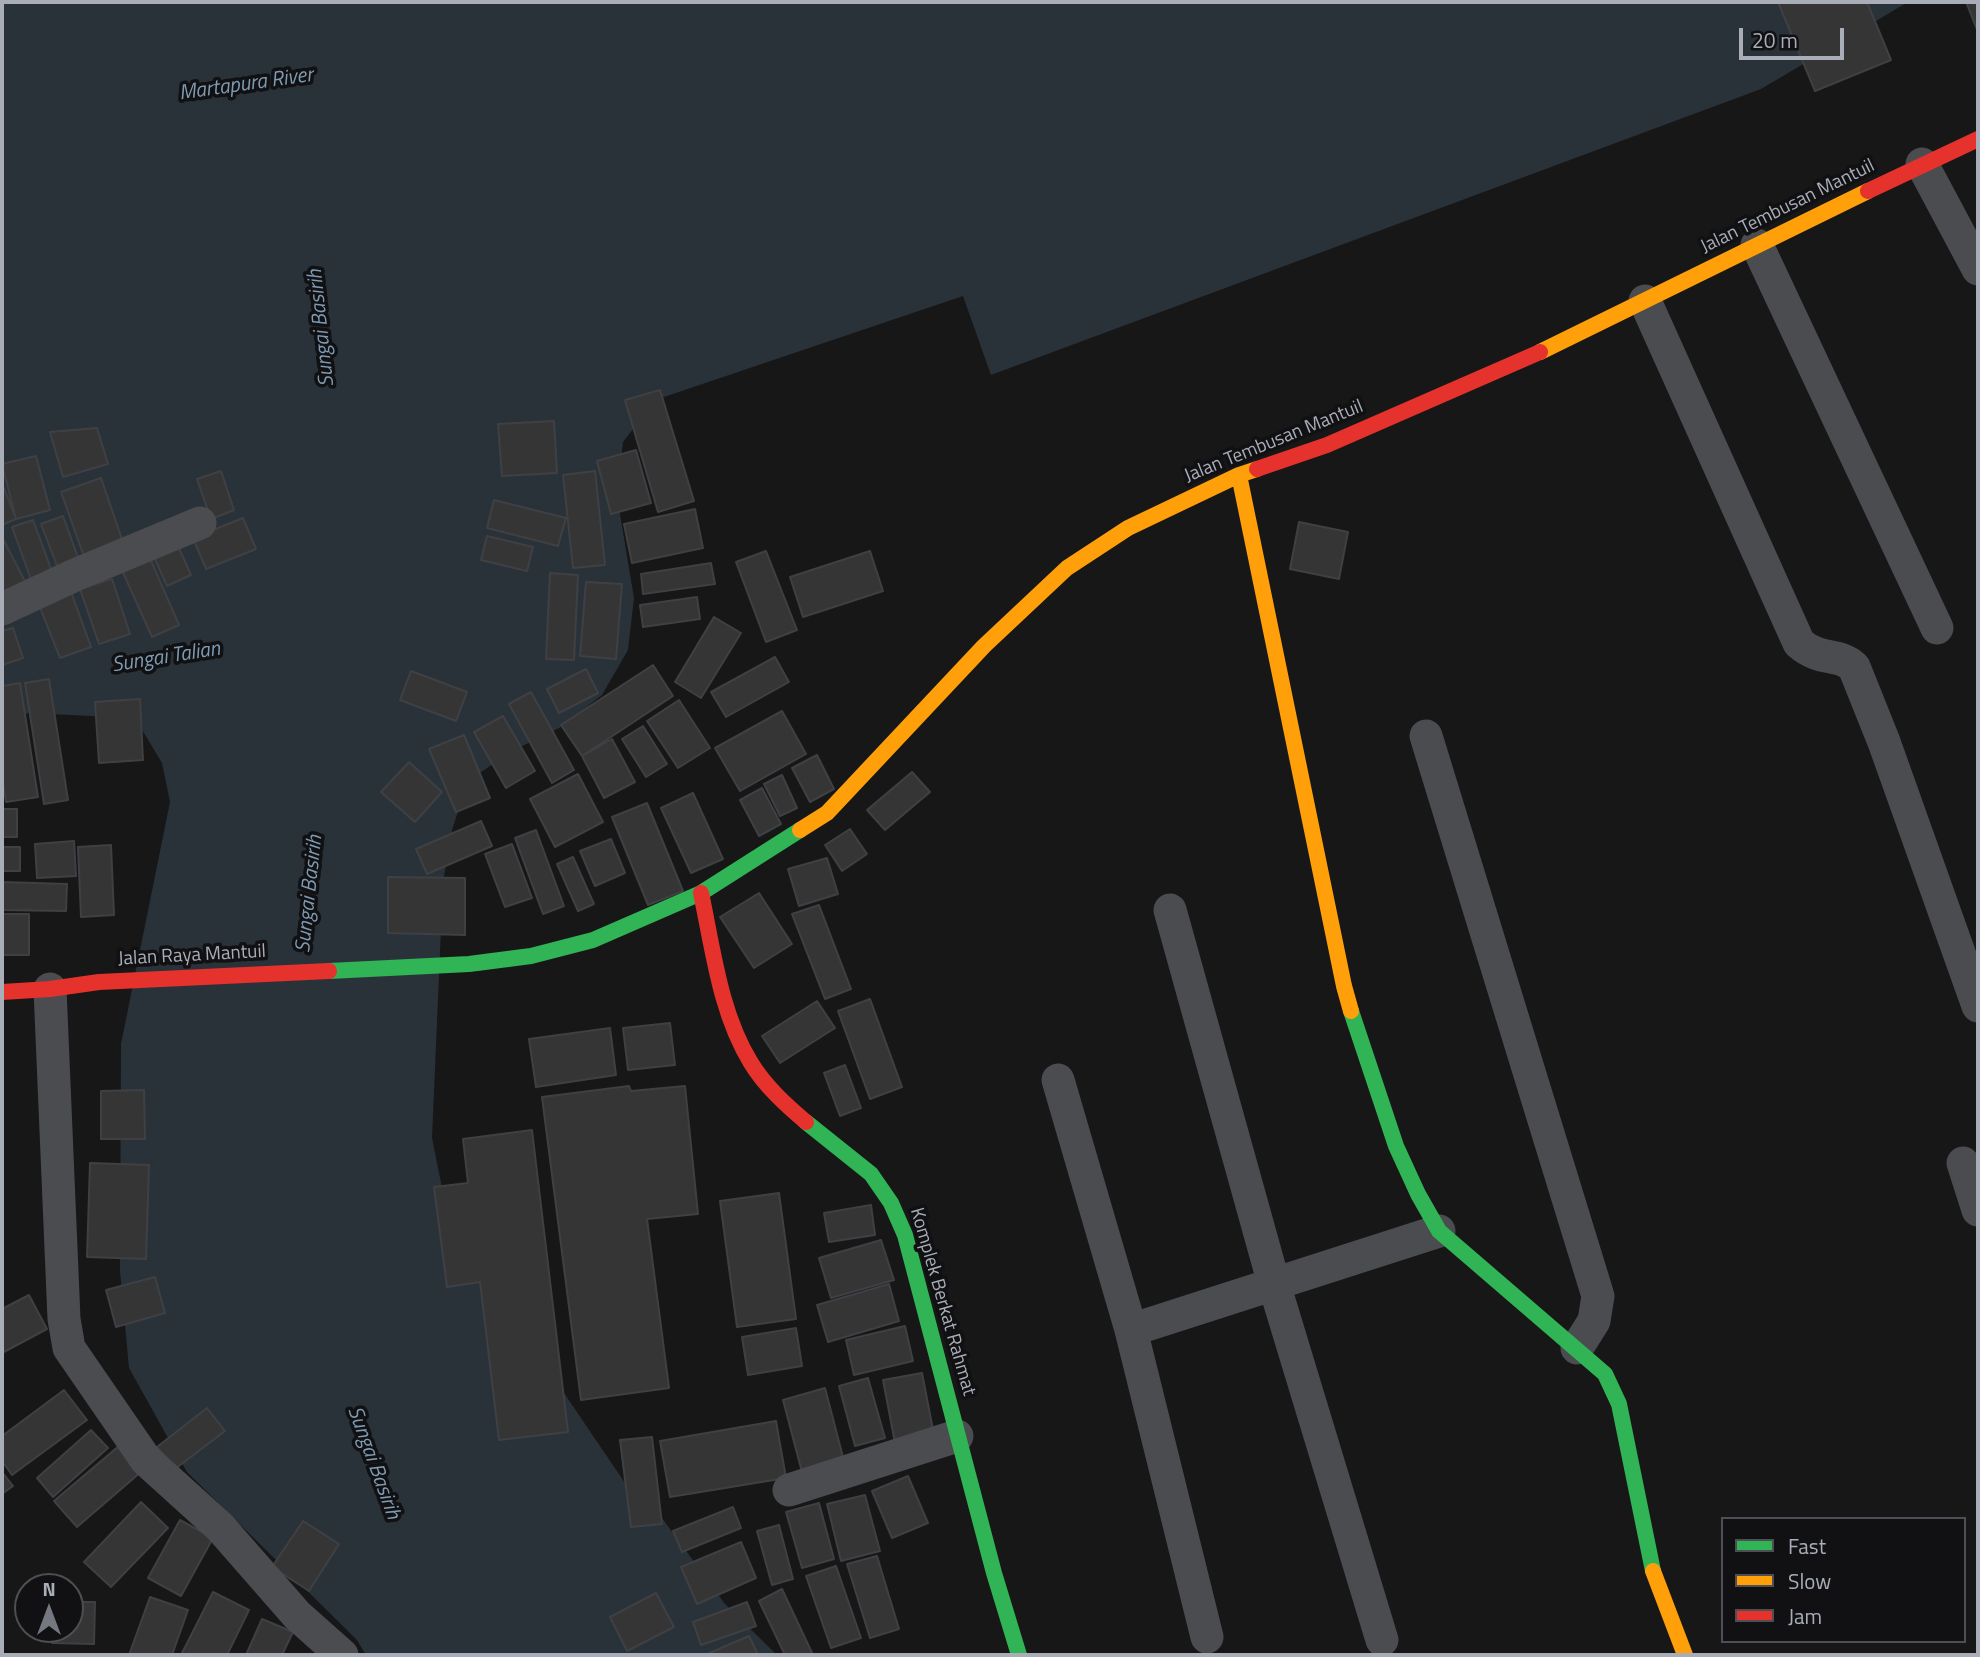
<!DOCTYPE html>
<style>
body{margin:0}
#map{position:relative;width:1980px;height:1657px;overflow:hidden;background:#171717;font-family:"Titillium Web",sans-serif}
canvas{display:block}
.frame{position:absolute;inset:0;border:4px solid #a8adb8;pointer-events:none}
.legend{position:absolute;left:1721px;top:1517px;width:245px;height:126px;box-sizing:border-box;background:#111113;border:2px solid #4d4f55;margin:0;padding:9px 12px;list-style:none;font-size:21px;color:#a8adb8}
.legend li{display:flex;align-items:center;gap:14px;height:35px}
.legend b{width:35px;border:2px solid #4d4f55}
.north{position:absolute;left:14px;top:1573px;width:70px;height:70px;box-sizing:border-box;background:#111113;border:2px solid #4d4f55;border-radius:50%;rotate:0deg;font-size:19px;font-weight:700;line-height:28px;text-align:center;color:#a8adb8}
.north::after{content:'';display:block;margin:auto;width:24px;height:32px;background:#757880;clip-path:polygon(50% 0,100% 100%,50% 72%,0 100%)}
.scale{position:absolute;left:1739px;top:28px;width:105px;height:32px;box-sizing:border-box;border:4px solid #a8adb8;border-top:0;padding-left:9px;font-size:21px;line-height:24px;white-space:nowrap;color:#a8adb8;-webkit-text-stroke:5px #111113;paint-order:stroke}
</style>
<div id="map">
<canvas width="1980" height="1657"></canvas>
<div class="frame"></div>
<ul class="legend">
<li><b style="height:9px;background:#30b455"></b>Fast</li>
<li><b style="height:9px;background:#ff9f0a"></b>Slow</li>
<li><b style="height:9px;background:#e5322d"></b>Jam</li>
</ul>
<div class="north">N</div>
<div class="scale">20 m</div>
</div>
<script>
const g = document.querySelector('canvas').getContext('2d');
g.lineJoin = 'round';
function fillPath(path, color) { g.fillStyle = color; g.fill(path, 'evenodd'); }
function strokePath(path, color, width, dash) { g.strokeStyle = color; g.lineWidth = width; g.lineCap = dash ? 'butt' : 'round'; g.setLineDash(dash || []); g.stroke(path); }
function label(font, color, halo, rows, align = 'center') {
  g.font = font + ' "Titillium Web",sans-serif'; g.lineWidth = 7; g.setLineDash([]); g.textBaseline = 'middle'; g.strokeStyle = halo; g.fillStyle = color; for (const [text, x, y, turn = 0] of rows) {
    g.save(); g.translate(x, y); g.rotate((+turn || 0) * Math.PI / 180); g.textAlign = isNaN(turn) ? turn : align; if (halo) g.strokeText(text, 0, 0); g.fillText(text, 0, 0); g.restore();
  }
}
const water = new Path2D(`
 M2 2H1908L1761 89 991 375 963 296 655 400 623 442 617 496 634 598 628 650 602 695 559 728 512 751 468 781 452 830 443 882 432 1138 443 1193 461 1241 625 1483 662 1518 725 1604 777 1655H366L357 1640 187 1472 129 1368 120 1271 121 1044 170 802 162 763 135 718 28 713 2 727Z`);
const building = new Path2D(`
 M1778 2H1867L1891 60 1815 91Z
 M1966 2H1978V32Z
 M660 390 694 501 658 512 625 400Z
 M554 421 557 473 502 476 498 424Z
 M97 428 108 464 63 477 50 432Z
 M636 450 651 503 611 514 597 461Z
 M36 456 50 510 16 519 2 464Z
 M221 471 234 510 211 519 197 479Z
 M595 471 605 565 573 568 563 475Z
 M101 478 126 551 87 565 61 492Z
 M2 483 16 519 2 525Z
 M494 500 566 518 558 546 487 528Z
 M695 509 703 548 632 563 624 524Z
 M63 516 80 563 59 571 41 524Z
 M243 518 256 549 206 569 193 538Z
 M33 520 54 577 33 585 12 527Z
 M1299 522 1348 532 1339 579 1290 569Z
 M487 536 533 547 527 571 481 560Z
 M2 537 30 591 2 592Z
 M174 537 191 575 167 586 150 548Z
 M766 551 797 630 766 642 736 562Z
 M870 551 883 591 803 617 790 577Z
 M149 556 179 625 152 637 121 568Z
 M711 563 715 584 643 594 641 574Z
 M550 573 578 575 574 660 546 659Z
 M112 579 130 634 99 644 80 589Z
 M586 582 622 584 616 659 580 656Z
 M70 589 91 647 60 658 37 600Z
 M697 597 700 619 643 627 640 605Z
 M714 617 741 633 701 698 675 682Z
 M13 628 23 658 2 665V631Z
 M775 657 789 682 726 717 711 692Z
 M653 665 673 696 582 756 561 725Z
 M586 669 598 693 559 713 547 689Z
 M411 671 467 692 456 721 400 700Z
 M49 679 68 800 44 804 25 683Z
 M20 683 38 797 6 802 2 777V686Z
 M531 692 574 770 552 783 509 704Z
 M140 699 143 760 99 763 95 702Z
 M679 700 710 748 678 768 647 721Z
 M782 711 806 754 740 791 715 748Z
 M503 716 535 771 506 788 474 732Z
 M643 726 667 764 646 777 622 739Z
 M464 735 490 798 456 812 429 749Z
 M612 739 635 782 604 798 582 756Z
 M817 755 834 789 810 802 792 768Z
 M409 762 442 792 415 822 381 792Z
 M912 772 930 792 885 830 867 810Z
 M578 774 603 822 555 847 530 799Z
 M782 775 797 808 780 816 764 784Z
 M762 788 781 824 759 836 740 800Z
 M693 793 723 859 691 873 661 808Z
 M647 803 683 891 648 905 612 817Z
 M2 809H17V837H2Z
 M481 821 492 846 427 874 416 849Z
 M850 829 867 854 842 871 825 845Z
 M536 830 564 906 543 914 515 838Z
 M611 839 625 873 595 886 580 851Z
 M74 841 76 876 37 878 35 844Z
 M512 844 532 898 505 907 485 854Z
 M111 845 114 915 81 917 78 847Z
 M2 847H20V871H2Z
 M573 857 594 904 578 911 557 864Z
 M827 858 838 894 799 906 788 869Z
 M388 877 465 878V935L388 933Z
 M2 882 67 884 66 911 2 910Z
 M759 893 792 944 754 968 720 917Z
 M819 905 851 989 825 999 792 914Z
 M2 914H29V955H2Z
 M870 999 902 1087 870 1099 838 1011Z
 M817 1001 835 1028 780 1063 762 1036Z
 M670 1023 675 1065 628 1070 623 1028Z
 M610 1028 616 1075 536 1087 529 1039Z
 M845 1065 861 1108 840 1116 824 1073Z
 M629 1086 631 1091 685 1086 698 1214 647 1219 669 1388 581 1400 542 1097Z
 M144 1090 145 1139H101V1091Z
 M532 1130 568 1432 499 1440 480 1282 447 1287 434 1187 468 1183 463 1139Z
 M90 1163 149 1165 146 1259 87 1257Z
 M779 1193 796 1319 737 1327 720 1201Z
 M871 1205 875 1235 829 1242 824 1213Z
 M881 1240 894 1280 831 1298 819 1258Z
 M155 1277 165 1313 116 1327 106 1290Z
 M889 1284 899 1321 828 1342 817 1305Z
 M29 1295 47 1329 2 1353V1309Z
 M905 1326 913 1361 854 1375 846 1340Z
 M796 1328 802 1366 748 1375 742 1337Z
 M922 1373 935 1440 896 1448 883 1380Z
 M868 1378 885 1438 855 1446 839 1386Z
 M825 1388 845 1465 803 1476 783 1400Z
 M64 1390 87 1420 12 1475 2 1461V1436Z
 M207 1408 225 1431 175 1469 157 1447Z
 M776 1421 786 1478 670 1497 660 1441Z
 M91 1430 108 1448 53 1497 37 1478Z
 M652 1437 662 1524 631 1527 620 1440Z
 M120 1445 142 1471 77 1527 54 1501Z
 M2 1472 13 1486 2 1494Z
 M908 1476 928 1523 892 1538 872 1491Z
 M865 1495 880 1551 841 1561 827 1504Z
 M141 1502 168 1528 111 1587 84 1562Z
 M819 1503 834 1559 802 1568 786 1512Z
 M733 1507 741 1528 682 1552 673 1531Z
 M180 1520 213 1538 181 1596 148 1578Z
 M303 1521 339 1544 309 1591 272 1567Z
 M779 1525 793 1579 772 1585 757 1531Z
 M741 1542 756 1578 697 1604 681 1567Z
 M877 1556 899 1629 870 1638 847 1564Z
 M836 1566 861 1638 831 1648 806 1576Z
 M782 1589 813 1655H785L759 1601Z
 M213 1592 249 1610 227 1655H181Z
 M656 1593 674 1627 627 1651 610 1617Z
 M150 1597 188 1610 172 1655H129Z
 M70 1602H95L94 1644 52 1643V1629H70Z
 M747 1602 756 1626 701 1645 693 1622Z
 M262 1619 293 1632 282 1655H246Z
 M749 1636 758 1655H705Z`);
const street = new Path2D(`
 M1922 164 1978 269
 M1757 245 1937 628
 M1645 301 1799 643C1821 662 1837 652 1854 667L1884 742 1978 1006
 M2 609 75 575 200 523
 M1426 736 1598 1296 1594 1321 1577 1348
 M1170 910 1274 1284 1382 1640
 M50 989 64 1319 69 1348 146 1460 220 1527 297 1615 342 1655
 M1058 1080 1131 1330 1207 1637
 M1963 1163 1978 1210
 M1131 1330 1439 1231
 M789 1490 957 1436`);
const fast = new Path2D(`
 M329 971 469 964 531 956 593 940 701 893 800 830
 M1351 1011 1396 1146 1418 1194 1439 1231 1605 1374 1619 1404 1653 1571
 M806 1122 871 1174 891 1203 905 1235 994 1573 1019 1655`);
const slow = new Path2D(`
 M1540 352 1868 191
 M1239 475 1344 986 1351 1011
 M800 830 827 813 984 646 1067 568 1128 528 1239 475 1257 469
 M1653 1571 1685 1655`);
const jam = new Path2D(`
 M1868 191 1978 139
 M1257 469 1327 445 1540 352
 M701 893C713 949 720 1013 751 1063 765 1086 786 1105 806 1122
 M2 992 50 989 99 982 329 971`);
const streetNames = [
 ["Jalan Tembusan Mantuil",1788,207,-26],
 ["Jalan Tembusan Mantuil",1274,442,-22],
 ["Jalan Raya Mantuil",192,956,-3],
 ["Komplek Berkat Rahmat",942,1302,74]
];
const waterNames = [
 ["Martapura River",246,85,-8],
 ["Sungai Basirih",322,328,-96],
 ["Sungai Talian",166,658,-9],
 ["Sungai Basirih",310,894,-84],
 ["Sungai Basirih",373,1463,70]
];
fillPath(water, '#2a3239');
fillPath(building, '#353536');
strokePath(building, '#3f4043', 2);
strokePath(street, '#4b4c50', 33);
strokePath(fast, '#30b455', 16);
strokePath(slow, '#ff9f0a', 16);
strokePath(jam, '#e5322d', 16);
label('19px', '#a8adb8', '#111113', streetNames);
label('italic 21px', '#7f9bb3', '#111113', waterNames);
</script>
